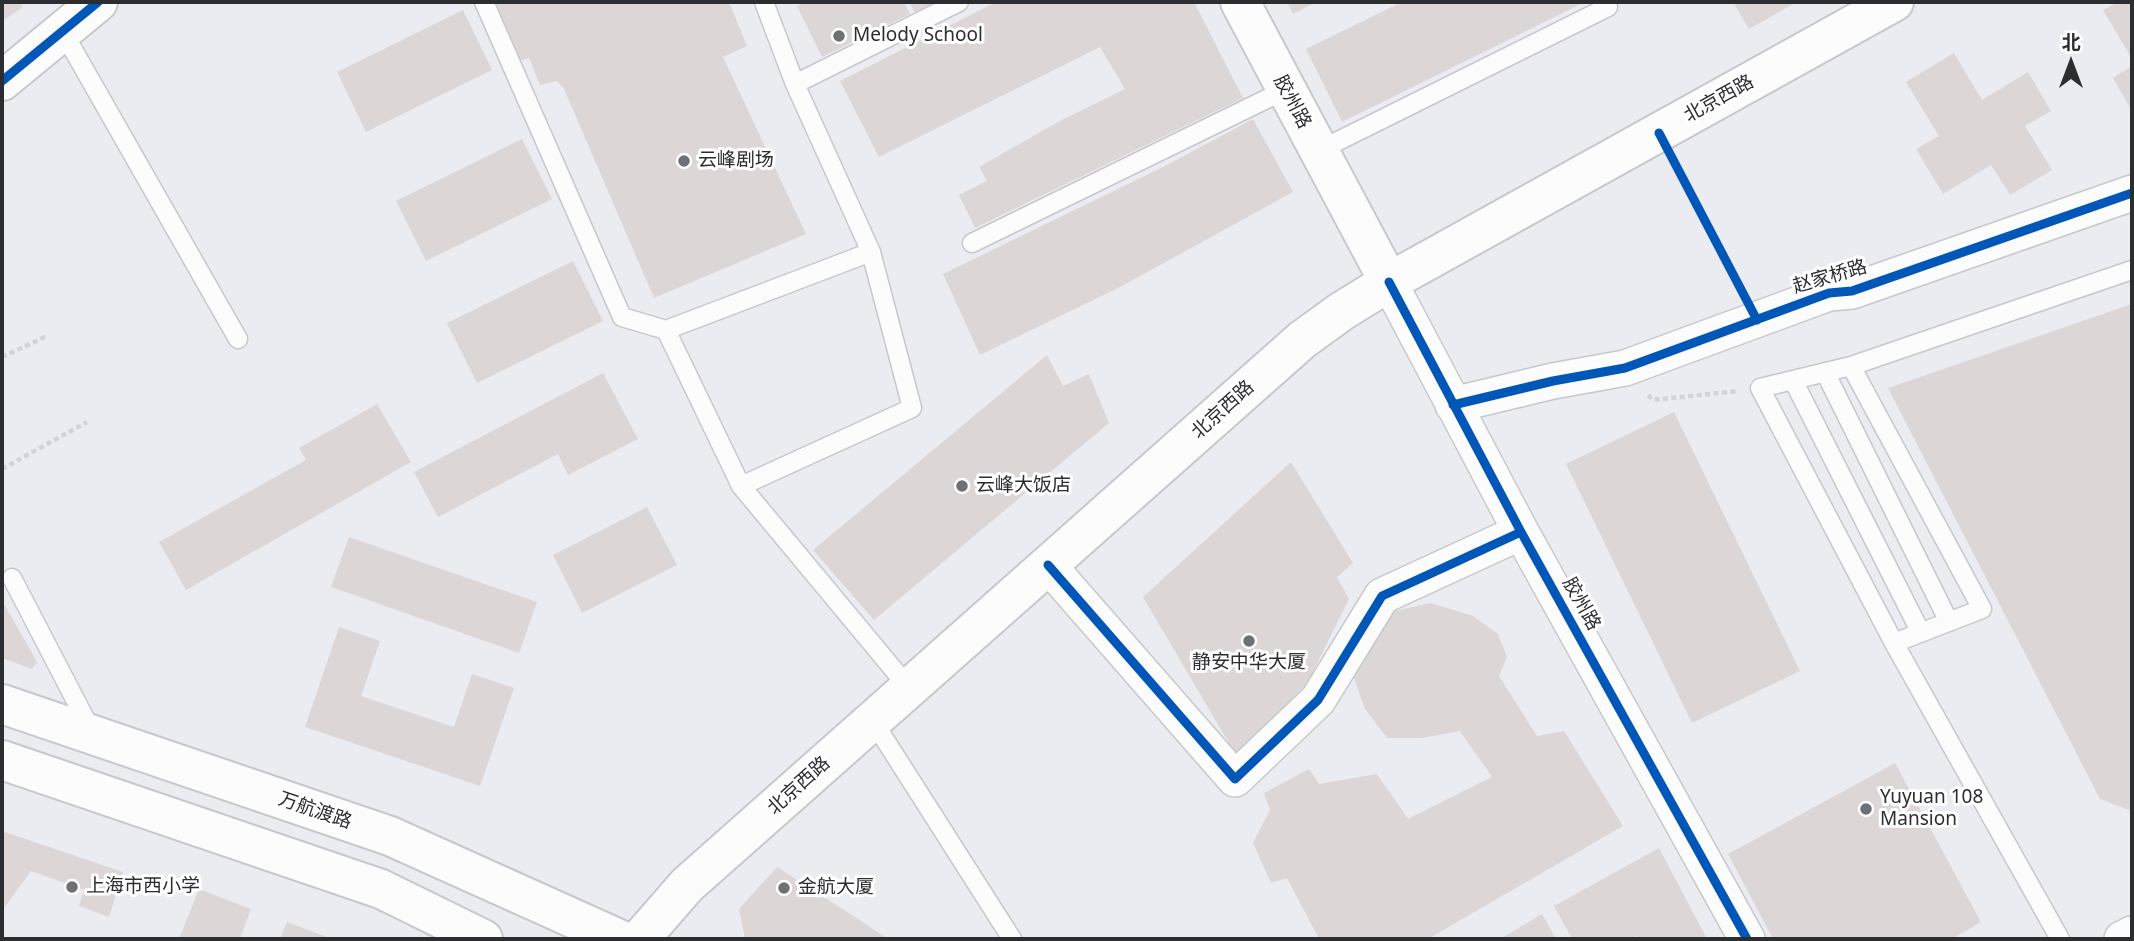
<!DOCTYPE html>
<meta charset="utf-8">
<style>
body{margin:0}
#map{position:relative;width:2134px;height:941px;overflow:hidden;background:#eaecf2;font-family:"Noto Sans","Noto Sans SC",sans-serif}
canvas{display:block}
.frame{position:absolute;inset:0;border:4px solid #2c2d31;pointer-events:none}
.north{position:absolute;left:2036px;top:28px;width:70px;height:70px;-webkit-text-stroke:5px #fff;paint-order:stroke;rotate:0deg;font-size:19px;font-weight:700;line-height:28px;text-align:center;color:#2c2d31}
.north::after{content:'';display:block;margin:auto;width:24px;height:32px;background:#2c2d31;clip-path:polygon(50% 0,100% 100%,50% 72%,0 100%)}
</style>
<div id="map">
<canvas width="2134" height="941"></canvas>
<div class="frame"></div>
<div class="north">北</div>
</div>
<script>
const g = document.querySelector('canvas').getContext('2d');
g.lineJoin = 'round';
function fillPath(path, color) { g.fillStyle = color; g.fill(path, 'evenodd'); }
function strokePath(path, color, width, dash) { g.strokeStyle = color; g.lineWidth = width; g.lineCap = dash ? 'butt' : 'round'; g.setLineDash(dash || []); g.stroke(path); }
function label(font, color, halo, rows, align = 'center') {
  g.font = font + ' "Noto Sans","Noto Sans SC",sans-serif'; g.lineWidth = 6; g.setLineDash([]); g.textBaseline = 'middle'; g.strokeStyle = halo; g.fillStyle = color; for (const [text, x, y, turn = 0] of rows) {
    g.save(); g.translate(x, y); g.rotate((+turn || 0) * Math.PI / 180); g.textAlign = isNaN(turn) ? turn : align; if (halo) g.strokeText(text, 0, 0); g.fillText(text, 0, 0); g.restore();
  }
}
const building = new Path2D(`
 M2 2H19L23 7 2 21Z
 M493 2H729L747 46 723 57 806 234 654 298 564 89 557 81 540 85 529 58 519 61Z
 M806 2H904L910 14 822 57 797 6Z
 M909 2H936L915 13Z
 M996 2H1194L1243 98 975 228 959 195 987 181 979 167 1056 123 1125 89 1100 47 879 157 840 81Z
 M1287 2H1317L1293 14Z
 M1402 2H1585L1342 122 1306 49Z
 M1733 2H1797L1749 29Z
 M2118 2H2132V59L2103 10Z
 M463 10 492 70 366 132 337 72Z
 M1954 53 1982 100 2028 72 2051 111 2025 126 2052 170 2010 195 1991 165 1943 194 1916 149 1939 136 1906 82Z
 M2132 66V111L2113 78Z
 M1253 119 1293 192 1120 287 980 355 943 274 1167 165Z
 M522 139 552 199 426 261 396 201Z
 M573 261 603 321 477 383 447 323Z
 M2132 304V804L2129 810 2100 799 1888 388Z
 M1047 355 1063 386 1089 374 1109 423 874 620 813 550Z
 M603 373 638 439 568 475 558 454 438 517 414 472Z
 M377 404 411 462 186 590 159 542 306 460 299 448Z
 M1674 412 1800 671 1692 723 1566 464Z
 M1291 462 1353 563 1337 577 1349 599 1308 682 1237 757 1143 597Z
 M647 507 677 565 582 613 553 555Z
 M349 537 537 602 519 653 331 587Z
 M2 600 37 662 32 669 2 658Z
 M1431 603 1473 616 1498 634 1507 657 1499 676 1537 736 1564 731 1623 826 1428 939H1319L1287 878 1271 883 1253 843 1270 810 1264 793 1309 769 1319 784 1377 774 1408 819 1492 777 1460 731 1422 738H1387L1365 709 1351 670 1390 612Z
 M339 627 380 641 361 696 454 727 472 674 514 688 480 786 305 727Z
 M1895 763 1981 922 1952 939H1773L1728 854Z
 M2 831 123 872 109 917 79 906 84 890 31 871 2 911Z
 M1659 848 1707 939H1639L1637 936 1629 939H1572L1554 906Z
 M777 867 855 917 888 939H745L739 909Z
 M199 889 251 909 240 939H179Z
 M1542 914 1556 939H1500Z
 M287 922 332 939H280Z`);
const path = new Path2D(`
 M2 357 45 337
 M1648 395 1653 400 1738 391
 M2 469 87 422`);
const service = new Path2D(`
 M484 2 622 317 666 330
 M764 2 795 84 871 252
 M63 32 238 339
 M795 84 959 2
 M1318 151 1608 7
 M972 243 1285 90
 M1851 366 1982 609 1894 643
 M1825 372 1949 622
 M1793 380 1921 633
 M741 486 912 408 871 252 666 330 741 486 909 688
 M12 578 91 730
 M873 721 1012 939
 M2060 939 1894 643 1760 388 1851 366 2132 270`);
const minor = new Path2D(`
 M1389 282 1521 532 1747 939
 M1453 405 1553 381 1625 368 1829 293 1852 291 2132 193
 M1048 565 1235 779 1318 700 1382 596 1521 532
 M2122 939 2132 934`);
const tertiary = new Path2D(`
 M1240 2 1389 282`);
const secondary = new Path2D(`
 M2 81 98 2
 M2 704 390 836 619 939
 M2 760 381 889 483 939
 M640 939 687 885 1302 340 1342 311 1389 282 1894 2`);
const cycleway = new Path2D(`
 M2 81 98 2
 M1659 133 1757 320
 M1389 282 1521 532 1747 939
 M1453 405 1553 381 1625 368 1829 293 1852 291 2132 193
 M1048 565 1235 779 1318 700 1382 596 1521 532`);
const markers = [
 [839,36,7,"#6e7075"],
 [684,161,7,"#6e7075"],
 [962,486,7,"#6e7075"],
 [1249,641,7,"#6e7075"],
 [1866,809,7,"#6e7075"],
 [72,887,7,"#6e7075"],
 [784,888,7,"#6e7075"]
];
const poiNames = [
 ["Melody School",853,36],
 ["云峰剧场",698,161],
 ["云峰大饭店",976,486],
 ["静安中华大厦",1249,663,"center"],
 ["Yuyuan 108",1880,798],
 ["Mansion",1880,820],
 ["上海市西小学",86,887],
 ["金航大厦",798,888]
];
const streetNames = [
 ["北京西路",1719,99,-29],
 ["胶州路",1292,102,62],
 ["赵家桥路",1830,277,-16],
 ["北京西路",1223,410,-42],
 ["胶州路",1581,604,61],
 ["北京西路",799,786,-42],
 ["万航渡路",315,811,19]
];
fillPath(building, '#dcd7d6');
strokePath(service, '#c6c8cc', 21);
strokePath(minor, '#c6c8cc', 38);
strokePath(tertiary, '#c6c8cc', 42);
strokePath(secondary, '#c6c8cc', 42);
strokePath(path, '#d2d3d5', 4.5, [5, 3.5]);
strokePath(service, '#fcfcfd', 18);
strokePath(minor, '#fcfcfd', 35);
strokePath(tertiary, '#fcfcfd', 38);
strokePath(secondary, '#fcfcfd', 38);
strokePath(cycleway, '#0057b8', 9);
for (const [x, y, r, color] of markers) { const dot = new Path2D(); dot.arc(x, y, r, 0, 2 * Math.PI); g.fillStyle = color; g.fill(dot); strokePath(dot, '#fff', 2.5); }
label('19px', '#2c2d31', '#fff', poiNames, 'left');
label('19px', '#2c2d31', '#fff', streetNames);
</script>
